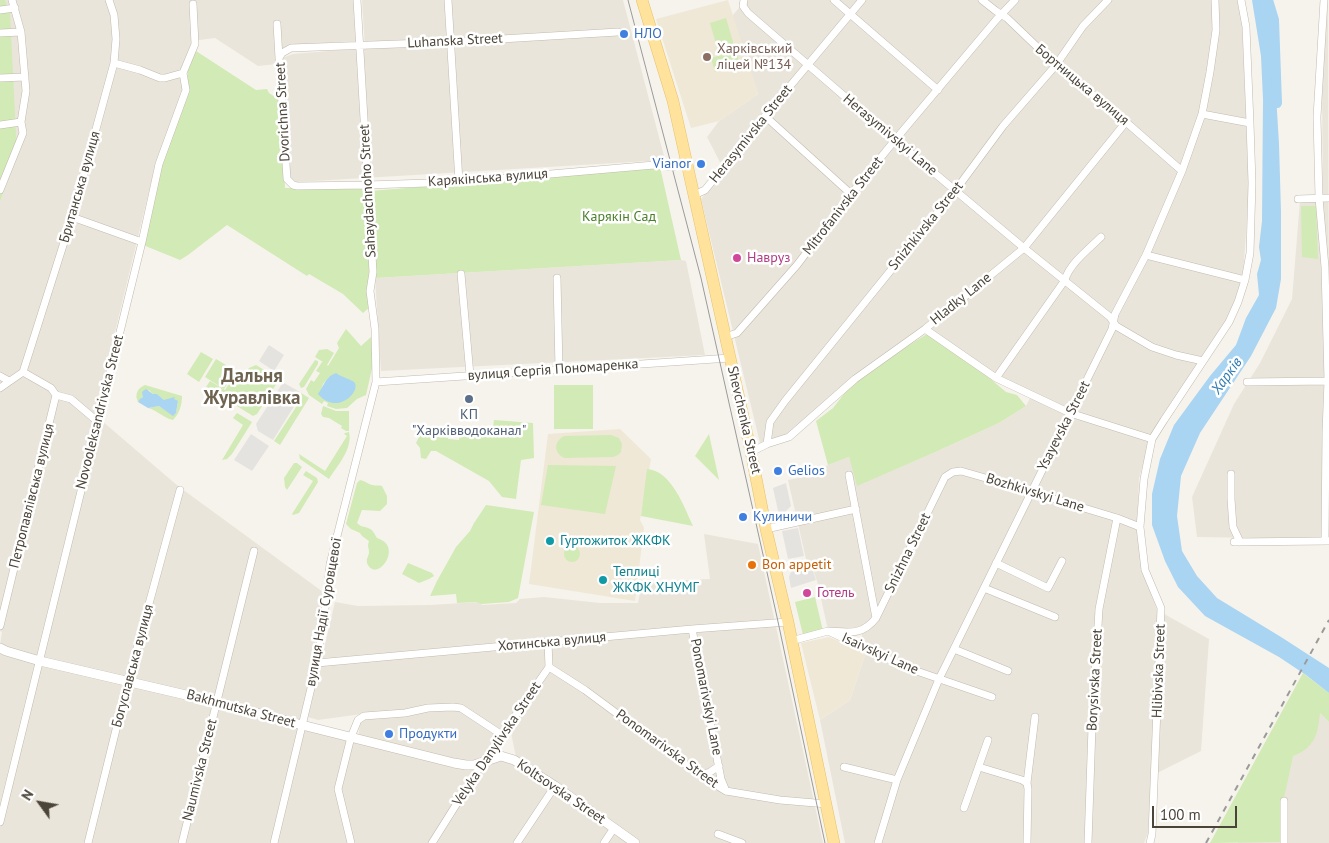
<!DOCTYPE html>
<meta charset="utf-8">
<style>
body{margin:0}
#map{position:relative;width:1329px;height:843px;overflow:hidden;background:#f6f3ec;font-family:"PT Sans",sans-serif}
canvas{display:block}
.north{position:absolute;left:15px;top:778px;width:50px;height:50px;-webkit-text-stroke:4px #fff;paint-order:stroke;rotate:302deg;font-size:14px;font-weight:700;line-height:20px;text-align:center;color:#4b4439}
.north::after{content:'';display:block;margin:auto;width:18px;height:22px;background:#4b4439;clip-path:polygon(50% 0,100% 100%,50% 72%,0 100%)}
.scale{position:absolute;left:1152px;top:806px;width:85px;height:22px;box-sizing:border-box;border:2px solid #4b4439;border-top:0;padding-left:6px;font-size:15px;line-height:18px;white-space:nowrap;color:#4b4439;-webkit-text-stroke:4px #fff;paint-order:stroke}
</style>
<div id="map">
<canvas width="1329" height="843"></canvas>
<div class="north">N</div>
<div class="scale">100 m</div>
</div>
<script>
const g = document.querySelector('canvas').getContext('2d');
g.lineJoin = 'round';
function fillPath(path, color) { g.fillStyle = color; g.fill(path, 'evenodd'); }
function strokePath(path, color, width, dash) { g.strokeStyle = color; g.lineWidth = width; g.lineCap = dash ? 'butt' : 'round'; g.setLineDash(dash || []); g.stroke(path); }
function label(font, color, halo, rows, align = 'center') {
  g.font = font + ' "PT Sans",sans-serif'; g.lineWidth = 5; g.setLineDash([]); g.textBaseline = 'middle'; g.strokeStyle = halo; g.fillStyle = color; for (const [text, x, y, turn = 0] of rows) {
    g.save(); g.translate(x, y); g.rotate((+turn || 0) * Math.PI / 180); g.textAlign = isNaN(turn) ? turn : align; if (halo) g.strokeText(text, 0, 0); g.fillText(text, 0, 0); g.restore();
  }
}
const residential = new Path2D(`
 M5 0H355L358 41 294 45 277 64 258 66 215 38 192 41 181 69 183 89 156 162 95 415 178 486 323 592 314 663 299 722 45 660 0 645 2 632 0 631V202L17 155Z
 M362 0H623L665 160 297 182 291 179 288 174 282 58 293 54 365 48Z
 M746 0H857L721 164 707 137 719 121 758 94 732 16Z
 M864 0H1238L1242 22 1249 189 1243 276 1228 319 1152 435 1139 478 1137 531 1142 570 1157 610 1209 639 1201 751 1151 776 1148 833 1144 843H845L820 720 850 700 866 652 860 628 828 630 817 581 811 564 806 559 788 480 810 476 828 465 849 457 858 485 931 454 999 423 1026 406 1032 394 995 376 925 326 786 436 760 443 701 199Z
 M1328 0 1329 377 1324 378 1322 539 1197 537 1192 497 1234 404 1260 363 1292 299 1300 201H1323L1322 84Z
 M681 260 686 261 705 355 381 371 375 278Z
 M704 534 758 544 823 843H640L551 780 516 757 511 733 501 731 482 758 467 763 358 736 362 714 318 720 308 717 335 602 358 606 430 605 479 602 482 605 516 603 520 599 544 597 600 603H638L642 582 710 579Z
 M0 652 450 765 500 759 515 764 534 775 630 843H0Z
 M1320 713 1329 722V843H1238Z`);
const education = new Path2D(`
 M728 0 758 94 719 121 691 128 656 19Z
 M620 429 651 459 640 520 644 528 635 601 529 584 548 434Z
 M829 637 866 652 850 700 820 720 801 643Z`);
const green = new Path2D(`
 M0 0H5L10 13 17 155 0 202Z
 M726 18 735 49 719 54 710 23Z
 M196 51 256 90 267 89 269 93 281 101 285 188 365 189 370 252 369 297 371 306 363 313 343 294 309 274 307 276 227 225 188 255 180 260 143 245 160 164 187 91 188 67Z
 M736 51 740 64 715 72 711 58Z
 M660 167 681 260 375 278 370 191Z
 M1301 206H1316L1318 259 1302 257Z
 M346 329 361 346 371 337 373 364 366 395 357 399 347 408 336 409 327 406 328 403 324 401 322 404 309 395 306 389 311 380 314 382 320 373 316 371 322 362H323L315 357 319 350 327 349 334 353 327 365 328 366 339 348 337 343ZM340 376 352 381 321 391 323 384 329 377Z
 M927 334 975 366 1006 392 1017 395 1026 406 999 423 931 454 857 486 849 457 828 465 816 421 833 408 851 385 877 365Z
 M201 352 213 359 199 382 187 374Z
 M216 359 236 371 224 389 205 377Z
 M315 360 318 361V364L304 387 301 388 299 384Z
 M256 365 276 377 277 383 257 414 253 416 206 387 210 381 225 390 235 375 242 379 249 368Z
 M145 385 182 396C182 405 179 414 173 420 163 418 157 410 148 408L159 406 173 415 176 413 178 401 164 400 157 394H153L149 390 138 402C134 394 138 388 145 385Z
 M554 385H593V429H554Z
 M301 393 309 398 280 445 274 441 300 401Z
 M323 406 336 411H349V431H346L341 428 342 426 329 418 323 417 321 414Z
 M237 413 252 422 232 454 227 459 222 460 243 425 233 418Z
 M494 420 533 423 534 458 521 460 516 499 502 497 489 481 436 451H431L426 459 421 458 420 448 416 443 423 429 434 426 449 428 448 439 459 440 460 428 493 427Z
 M349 432C353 449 337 466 329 479L300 459 299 454 325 471 347 436 344 434 345 433Z
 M709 434 719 480 695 456Z
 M611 435 619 438 622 444 621 452 618 455 613 457 565 458C554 454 553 442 564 436Z
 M294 463H297L302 467 287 490 285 487 284 478Z
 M548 465 616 466 605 514 541 505Z
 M647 469C672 471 684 507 693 526L641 516Z
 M306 471 317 478 318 482 299 513 293 515 292 514 313 481 303 475Z
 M360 480C365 481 368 484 372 485 376 486 379 485 382 486L387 496V504L380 511 362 510 357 523C362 528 365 526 370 529 373 530 375 535 377 538 405 546 376 585 367 563 366 558 369 556 369 552 369 547 367 547 369 541L362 536 360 533 351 529 346 524 357 483Z
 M486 505 534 512 518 598 509 602 481 604 477 602 457 603 456 594 430 596 437 581 456 547 470 531 474 523Z
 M564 554a8 8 0 1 1 16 0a8 8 0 1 1-16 0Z
 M408 563 432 573 434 576 429 579 419 583 402 574Z
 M815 597 823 631 803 635 795 602Z
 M1303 673 1329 693V722L1320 713C1318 735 1314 748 1293 756L1284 798 1280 842 1210 843Z`);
const parking = new Path2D(`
 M269 345 284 355 274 371 259 361Z
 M284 383 300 392 298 400 273 440 258 431 256 424 282 384Z
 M251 434 269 446 252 471 234 460Z
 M786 483 791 506 784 513 778 511 773 488Z
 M798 528 804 556 788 559 782 531Z
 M811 565 816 580 791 588 789 577 793 567Z`);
const water = new Path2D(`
 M1252 0H1267L1271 12 1279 144 1281 212V279L1276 308 1251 356 1200 433 1181 476 1177 516 1182 551 1197 576 1217 598 1281 637 1329 668V693L1306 675 1279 657 1205 616 1178 587 1165 561 1152 525V494L1160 459 1174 425 1210 376 1236 345 1246 318 1259 295 1257 274 1261 260 1259 247 1262 221 1263 99 1261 56Z
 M336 373C341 377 351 379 354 382 362 390 338 417 318 394 324 386 325 377 336 373Z
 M146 389 153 394H157L164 400 175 397 174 399 178 401 176 413 173 416 159 406 148 408 138 402 140 399 143 397 142 392Z`);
const river = new Path2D(`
 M1268 0 1274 20 1277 103`);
const minor = new Path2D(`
 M448 0 459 182
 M744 0 743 6 748 13 895 140 1024 248 1110 317 1116 326 1152 347 1176 355 1203 361
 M834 0 938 90
 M982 0 996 11 1007 18 1056 65 1126 122 1182 171
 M1324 0 1317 117 1319 198 1325 267 1328 381 1326 432 1325 541
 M0 10 15 8
 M277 24 279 58
 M618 32 451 42 291 48 282 53 279 58 287 179 293 185 297 186 367 185 459 182 654 165 665 166 671 167 687 164
 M0 33 21 32
 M114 63 140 70 160 78H165L183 73
 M0 78 25 77
 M1202 114 1250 123
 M765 116 851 194
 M0 125 21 122
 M0 190 23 133 21 122 26 91 21 32 12 0
 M694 195 705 190 765 116 862 0
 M1298 199 1329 198
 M72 217 142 242
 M1146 255 1245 280
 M461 274 470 375
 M557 278 559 369
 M925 329 996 378 1070 413 1152 439
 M725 337 737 333 797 265 851 194 895 140 996 20 1015 0
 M23 372 51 388 56 395 71 399 97 421
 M0 376 9 381
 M996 378 1065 280C1069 264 1090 248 1101 237
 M376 382 730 358
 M1247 382 1329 381
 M0 388 23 372 72 217 114 63 116 39 114 15 109 0
 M767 444 789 437 855 379 925 329 1024 248 1126 122
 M751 452 767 444 770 422 785 401 955 191 1003 126 1056 65 1083 26 1108 0
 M1231 474V499L1233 527 1240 542
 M849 475 876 618
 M1140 527 1144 479 1152 439 1164 420 1229 322 1238 302 1245 280 1250 253 1252 183 1250 123 1246 27 1241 0
 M766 529 856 509
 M1234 542 1329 541
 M996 563 1048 588 1062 561
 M984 588 1055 617
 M0 626 56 395
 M692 629 721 779 726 791
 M828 631C849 632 862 636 876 618L945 477 953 472 961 471 1031 491 1041 495 1117 518 1140 527 1145 570 1161 608 1152 834 1150 843
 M791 641 828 631 905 667 992 697
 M954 649 1008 671
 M317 663 692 629 788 622
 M549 667 585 690 700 775 726 791 780 800 827 804
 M844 767 897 780
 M979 767 1022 780 1027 783
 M700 775 710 772 719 766
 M1284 801V843
 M964 808 988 740
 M0 822 142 242 159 164 186 90 183 73 195 44 193 4
 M718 834 742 843
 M88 843 128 681 180 490
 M182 843 254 551
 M274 843 317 663 327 595 330 564 376 382 375 329 370 291 373 272 357 0
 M351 843 338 789 351 737 358 720 364 716 405 713 428 708 453 707 461 708 502 735
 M432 843 483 762 549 667 548 642
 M517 843 555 786
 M604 843 614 828
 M878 843 897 780 939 679 1112 329 1115 314 1146 255 1182 171 1202 114 1210 72 1216 30 1215 0
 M1027 843 1028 789 1027 783 1035 717
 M1088 843 1092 727 1099 609 1117 518`);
const tertiary = new Path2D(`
 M0 648 6 651 40 661 216 702 302 725 454 763 466 765H474L501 756 514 760 555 786 635 843`);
const primary = new Path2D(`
 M642 0 673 101 751 452 766 529 788 622 834 843`);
const tram = new Path2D(`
 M628 0 701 278 777 617 825 843`);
const rail = new Path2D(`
 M1206 843 1329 620`);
const markers = [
 [624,34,5,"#3f7fe0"],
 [707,57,5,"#8d6e63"],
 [701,164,5,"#3f7fe0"],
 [737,258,5,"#d1479c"],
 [469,399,5,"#5c6f8a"],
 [778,471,5,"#3f7fe0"],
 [743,517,5,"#3f7fe0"],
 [550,541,5,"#0f9aa8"],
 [752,565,5,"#e8710a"],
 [603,580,5,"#0f9aa8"],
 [807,593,5,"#d1479c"],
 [389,734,5,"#3f7fe0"]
];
const shopNames = [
 ["НЛО",634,34],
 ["Vianor",691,164,"right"],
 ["Gelios",788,471],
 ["Кулиничи",753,517],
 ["Продукти",399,734]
];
const streetNames = [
 ["Luhanska Street",455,41,-3],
 ["Бортницька вулиця",1082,85,40],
 ["Dvorichna Street",283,112,-93],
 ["Herasymivska Street",751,134,-51],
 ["Herasymivskyi Lane",890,135,40],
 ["Карякінська вулиця",488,178,-4],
 ["Британська вулиця",80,187,-74],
 ["Sahaydachnoho Street",368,191,-93],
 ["Mitrofanivska Street",843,206,-52],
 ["Snizhkivska Street",926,226,-51],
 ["Hladky Lane",961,299,-39],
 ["вулиця Сергія Пономаренка",553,370,-4],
 ["Novooleksandrivska Street",100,412,-76],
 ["Shevchenka Street",744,420,77],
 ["Ysayevska Street",1064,426,-63],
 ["Bozhkivskyi Lane",1035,493,17],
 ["Петропавлівська вулиця",32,496,-76],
 ["Snizhna Street",908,553,-64],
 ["вулиця Надії Суровцевої",324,612,-80],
 ["Хотинська вулиця",552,642,-5],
 ["Isaivskyi Lane",880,654,24],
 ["Богуславська вулиця",133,666,-75],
 ["Hlibivska Street",1159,671,-88],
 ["Borysivska Street",1095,680,-87],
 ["Ponomarivskyi Lane",706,697,79],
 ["Bakhmutska Street",241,709,15],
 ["Velyka Danylivska Street",497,744,-56],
 ["Ponomarivska Street",667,749,36],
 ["Naumivska Street",200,770,-76],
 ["Koltsovska Street",561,792,34]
];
const educationNames = [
 ["Харківський",717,49],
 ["ліцей №134",717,65]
];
const parkNames = [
 ["Карякін Сад",619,217]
];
const hotelNames = [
 ["Навруз",747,258],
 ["Готель",817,593]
];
const serviceNames = [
 ["КП",469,415],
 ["\"Харківводоканал\"",469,431]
];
const cultureNames = [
 ["Гуртожиток ЖКФК",560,541],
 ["Теплиці",613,572],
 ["ЖКФК ХНУМГ",613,588]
];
const foodNames = [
 ["Bon appetit",762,565]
];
const waterNames = [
 ["Харків",1227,376,-54]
];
const districtNames = [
 ["Дальня",252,377],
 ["Журавлівка",252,399]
];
fillPath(residential, '#eae5da');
fillPath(education, '#efe8d6');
fillPath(green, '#d2eab5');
fillPath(parking, '#e5e3e0');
fillPath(water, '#a9d4f2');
strokePath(river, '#a9d4f2', 10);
strokePath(minor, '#c2bbae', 8);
strokePath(tertiary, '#c2bbae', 10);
strokePath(primary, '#e6c16a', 12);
strokePath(minor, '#fff', 7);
strokePath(tertiary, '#fff', 9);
strokePath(primary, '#ffe39c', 11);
strokePath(tram, '#9a9a9a', 1);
strokePath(rail, '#9a9a9a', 2, [6, 6]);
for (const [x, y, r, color] of markers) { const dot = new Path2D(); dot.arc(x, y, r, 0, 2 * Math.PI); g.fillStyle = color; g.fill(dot); strokePath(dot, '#fff', 2); }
label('14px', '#366cbe', '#fff', shopNames, 'left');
label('14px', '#4b4439', '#fff', streetNames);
label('14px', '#785e54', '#fff', educationNames, 'left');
label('14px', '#4a7f2a', '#fff', parkNames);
label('14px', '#b23c85', '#fff', hotelNames, 'left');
label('14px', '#4e5e75', '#fff', serviceNames);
label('14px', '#0d838f', '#fff', cultureNames, 'left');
label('14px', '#c56008', '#fff', foodNames, 'left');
label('italic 15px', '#2e7ab2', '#fff', waterNames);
label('bold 19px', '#6e6250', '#fff', districtNames);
</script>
